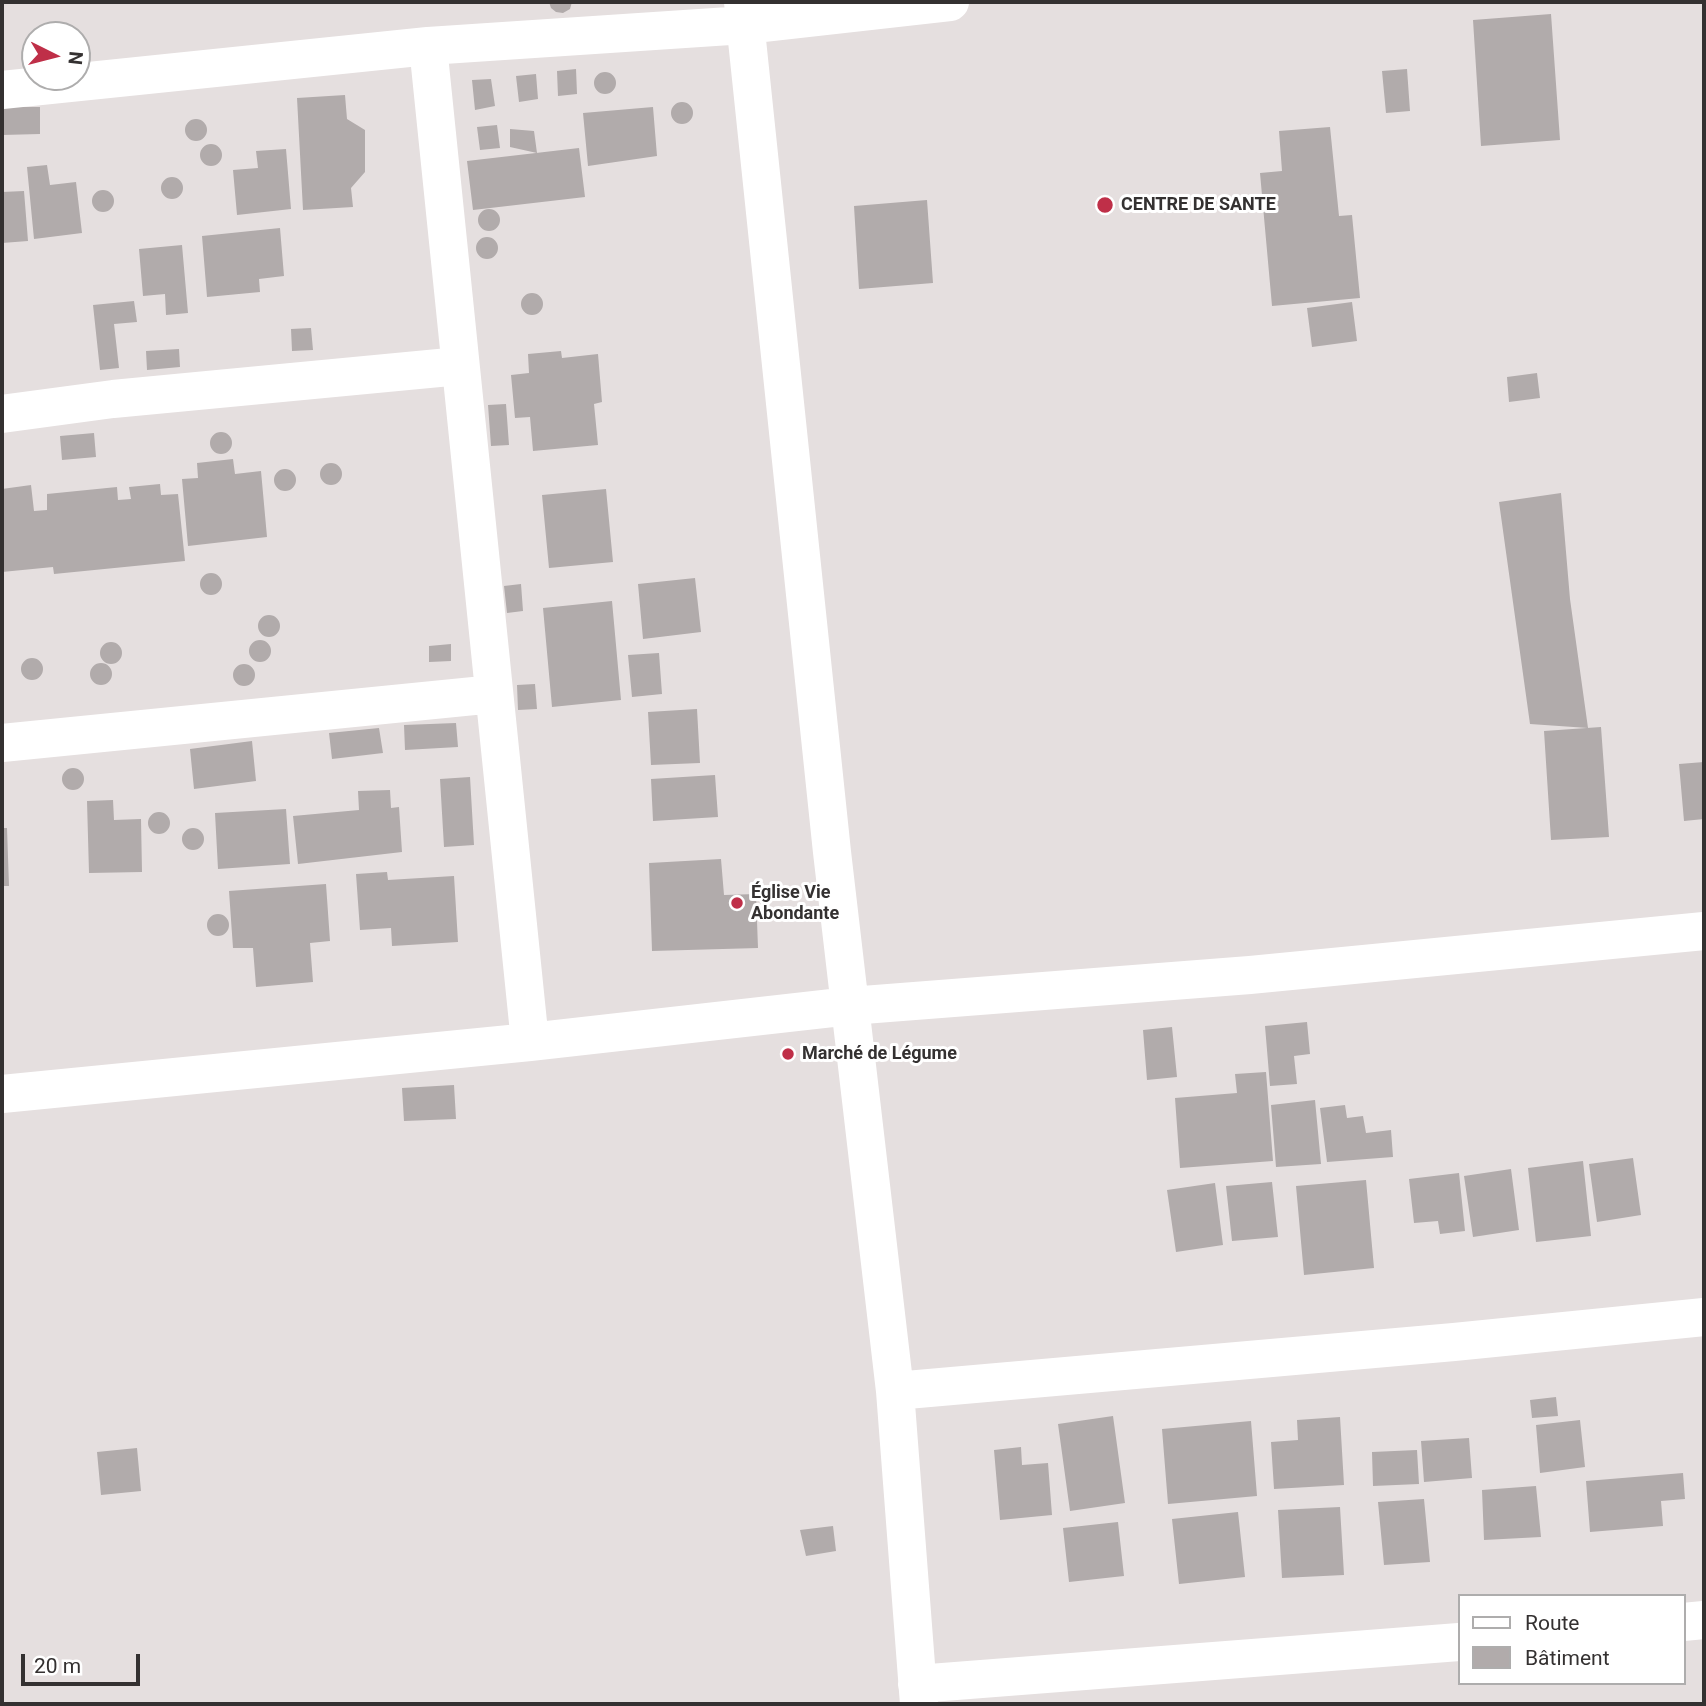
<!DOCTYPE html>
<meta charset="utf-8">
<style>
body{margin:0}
#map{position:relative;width:1706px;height:1706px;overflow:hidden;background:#e5dfdf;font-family:Roboto,sans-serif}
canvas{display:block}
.frame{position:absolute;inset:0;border:4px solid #343131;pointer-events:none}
.legend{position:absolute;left:1458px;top:1594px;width:228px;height:91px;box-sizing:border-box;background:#fff;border:2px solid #aeadad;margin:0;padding:9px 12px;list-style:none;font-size:21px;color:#343131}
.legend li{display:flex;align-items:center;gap:14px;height:35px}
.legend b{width:35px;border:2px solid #aeadad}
.north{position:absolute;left:21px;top:21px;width:70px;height:70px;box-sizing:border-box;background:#fff;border:2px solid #aeadad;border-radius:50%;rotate:96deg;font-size:19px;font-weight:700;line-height:28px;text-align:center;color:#343131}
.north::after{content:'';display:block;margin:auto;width:24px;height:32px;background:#bf2f48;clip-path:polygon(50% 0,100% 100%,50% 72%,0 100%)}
.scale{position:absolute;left:21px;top:1654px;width:119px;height:32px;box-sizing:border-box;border:4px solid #343131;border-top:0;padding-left:9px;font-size:21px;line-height:24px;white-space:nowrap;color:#343131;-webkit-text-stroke:5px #fff;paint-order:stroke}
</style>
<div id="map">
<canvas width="1706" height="1706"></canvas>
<div class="frame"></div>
<ul class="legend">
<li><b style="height:9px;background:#fff"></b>Route</li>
<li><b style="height:19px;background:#b1abab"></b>Bâtiment</li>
</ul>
<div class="north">N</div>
<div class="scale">20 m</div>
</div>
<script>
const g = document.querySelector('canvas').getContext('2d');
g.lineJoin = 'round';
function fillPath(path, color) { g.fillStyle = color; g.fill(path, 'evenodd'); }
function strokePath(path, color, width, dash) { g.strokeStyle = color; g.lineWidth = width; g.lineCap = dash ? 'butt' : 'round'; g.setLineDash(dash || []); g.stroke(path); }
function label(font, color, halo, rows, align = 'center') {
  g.font = font + ' Roboto,sans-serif'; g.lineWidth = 6; g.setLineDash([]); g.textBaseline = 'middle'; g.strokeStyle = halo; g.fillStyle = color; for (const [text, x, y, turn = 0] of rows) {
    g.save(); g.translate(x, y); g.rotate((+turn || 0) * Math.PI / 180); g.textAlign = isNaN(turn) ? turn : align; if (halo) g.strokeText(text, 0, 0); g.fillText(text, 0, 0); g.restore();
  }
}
const building = new Path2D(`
 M549 2H572L570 9 563 13 556 12 551 8Z
 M1551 14 1560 140 1481 146 1473 20Z
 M576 69 577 94 558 96 557 71Z
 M1407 69 1410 111 1386 113 1382 71Z
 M594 83a11 11 0 1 1 22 0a11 11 0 1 1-22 0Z
 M536 74 538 99 519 102 516 76Z
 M491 79 495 106 475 110 472 80Z
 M345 95 347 119 365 130V172L351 188 353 207 303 210 297 98Z
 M671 113a11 11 0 1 1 22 0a11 11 0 1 1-22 0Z
 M2 107H40V134L2 135Z
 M653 107 657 156 588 166 583 113Z
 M185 130a11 11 0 1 1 22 0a11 11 0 1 1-22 0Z
 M497 125 500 148 480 150 477 127Z
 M1330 127 1339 216 1352 215 1360 298 1272 306 1260 173 1282 171 1279 131Z
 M510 129 534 131 537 153 510 147Z
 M200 155a11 11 0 1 1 22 0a11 11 0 1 1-22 0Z
 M579 148 585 197 473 210 467 161Z
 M286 149 291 209 237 215 233 170 258 168 256 151Z
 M47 165 50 185 76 182 82 233 34 239 27 167Z
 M161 188a11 11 0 1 1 22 0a11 11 0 1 1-22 0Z
 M92 201a11 11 0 1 1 22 0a11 11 0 1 1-22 0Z
 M24 191 28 241 2 243V192Z
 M927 200 933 283 859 289 854 206Z
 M478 220a11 11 0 1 1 22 0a11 11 0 1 1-22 0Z
 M280 228 284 276 259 279 260 292 207 297 202 236Z
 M476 248a11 11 0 1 1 22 0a11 11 0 1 1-22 0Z
 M182 245 188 313 166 315 165 294 143 296 139 249Z
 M521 304a11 11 0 1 1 22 0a11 11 0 1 1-22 0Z
 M134 301 137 322 114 324 119 368 100 370 93 305Z
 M1352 302 1357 341 1312 347 1307 308Z
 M311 328 313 350 292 351 291 329Z
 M179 349 180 367 147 370 146 351Z
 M561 351 562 358 598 354 602 402 594 404 598 445 533 451 530 417 515 418 511 375 529 373 528 354Z
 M1537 373 1540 398 1509 402 1507 377Z
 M506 404 509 445 491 446 488 405Z
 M210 443a11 11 0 1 1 22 0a11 11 0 1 1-22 0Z
 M94 433 96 457 62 460 60 436Z
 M233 459 235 474 261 471 267 537 188 546 182 479 198 478 197 463Z
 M320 474a11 11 0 1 1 22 0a11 11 0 1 1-22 0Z
 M274 480a11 11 0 1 1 22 0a11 11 0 1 1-22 0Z
 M160 484 161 495 178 494 185 561 54 574 53 567 2 572V489L31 485 34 511 47 510V494L117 487 118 500 131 499 129 487Z
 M606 489 613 562 549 568 542 495Z
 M1561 493 1570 599 1588 728 1530 724 1499 502Z
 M200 584a11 11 0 1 1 22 0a11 11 0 1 1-22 0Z
 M695 578 701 632 643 639 638 584Z
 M521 584 523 611 507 613 504 586Z
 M612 601 621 700 552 707 543 608Z
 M258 626a11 11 0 1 1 22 0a11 11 0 1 1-22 0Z
 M249 651a11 11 0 1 1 22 0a11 11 0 1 1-22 0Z
 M100 653a11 11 0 1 1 22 0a11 11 0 1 1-22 0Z
 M451 644V661L429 662V646Z
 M659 653 662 694 632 697 628 655Z
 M21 669a11 11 0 1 1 22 0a11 11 0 1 1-22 0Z
 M90 674a11 11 0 1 1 22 0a11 11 0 1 1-22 0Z
 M233 675a11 11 0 1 1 22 0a11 11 0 1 1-22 0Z
 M535 684 537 709 518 710 517 685Z
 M697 709 700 763 651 765 648 712Z
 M456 723 458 747 405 750 404 725Z
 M1601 727 1609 837 1551 840 1544 731Z
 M379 728 383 753 332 759 329 733Z
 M252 741 256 781 194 789 190 749Z
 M1704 762V819L1684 821 1679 764Z
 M62 779a11 11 0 1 1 22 0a11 11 0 1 1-22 0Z
 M715 775 718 817 653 821 651 779Z
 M470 777 474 845 444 847 440 779Z
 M390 790 391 808 399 807 402 852 298 864 293 816 359 810 358 791Z
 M113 800 114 820 141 819 142 872 89 873 87 801Z
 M286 809 290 864 218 869 215 813Z
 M148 823a11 11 0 1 1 22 0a11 11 0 1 1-22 0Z
 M2 828H7L9 886H2Z
 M182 839a11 11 0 1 1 22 0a11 11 0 1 1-22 0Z
 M721 859 724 895 756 894 758 948 652 951 649 863Z
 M387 872 388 880 454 876 458 942 392 946 391 928 360 930 356 874Z
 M326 884 330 941 310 943 313 982 256 987 253 948H233L229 891Z
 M207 925a11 11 0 1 1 22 0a11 11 0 1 1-22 0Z
 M1307 1022 1310 1054 1294 1056 1297 1084 1270 1086 1265 1026Z
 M1172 1027 1177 1077 1147 1080 1143 1030Z
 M1266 1072 1273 1161 1180 1168 1175 1098 1237 1093 1235 1074Z
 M454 1085 456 1119 404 1121 402 1088Z
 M1315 1100 1321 1164 1276 1167 1271 1105Z
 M1345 1105 1347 1118 1363 1116 1366 1133 1391 1130 1393 1157 1327 1162 1320 1108Z
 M1633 1158 1641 1215 1597 1222 1589 1164Z
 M1583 1161 1591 1236 1536 1242 1528 1168Z
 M1511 1169 1519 1230 1473 1237 1464 1176Z
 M1459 1173 1465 1231 1440 1234 1438 1221 1414 1223 1409 1179Z
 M1366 1180 1374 1268 1304 1275 1296 1186Z
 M1272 1182 1278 1237 1232 1241 1226 1186Z
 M1215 1183 1223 1245 1176 1252 1167 1190Z
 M1556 1397 1558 1416 1532 1418 1530 1400Z
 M1113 1416 1125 1503 1070 1511 1058 1424Z
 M1340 1417 1344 1485 1274 1489 1271 1442 1298 1440 1297 1420Z
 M1580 1420 1585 1467 1540 1473 1536 1425Z
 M1251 1421 1257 1496 1168 1504 1162 1429Z
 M1469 1438 1472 1478 1424 1482 1421 1441Z
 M1021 1447 1022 1465 1048 1463 1052 1515 1000 1520 994 1450Z
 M137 1448 141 1491 101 1495 97 1452Z
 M1417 1450 1419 1484 1373 1486 1372 1452Z
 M1683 1473 1685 1499 1661 1501 1663 1526 1590 1532 1586 1481Z
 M1536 1486 1541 1537 1484 1540 1482 1490Z
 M1424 1499 1430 1562 1384 1565 1378 1502Z
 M1340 1507 1344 1575 1282 1578 1278 1510Z
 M1238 1512 1245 1577 1179 1584 1172 1519Z
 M1118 1522 1124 1576 1069 1582 1063 1528Z
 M833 1526 836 1551 806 1556 800 1530Z`);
const minor = new Path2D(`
 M743 2 832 852 895 1391 919 1704
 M428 46 530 1042
 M2 90 428 46 745 25 950 2
 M2 414 113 399 460 366
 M2 743 494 694
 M2 1094 530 1042 850 1006 1250 975 1704 931
 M895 1391 1454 1342 1704 1317
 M1683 1622 1704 1620
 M917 1684 1459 1642`);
const markers = [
 [1105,205,9,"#bf2f48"],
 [737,903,7,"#bf2f48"],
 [788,1054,7,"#bf2f48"]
];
const poiNames = [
 ["CENTRE DE SANTE",1121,205],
 ["Église Vie",751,893],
 ["Abondante",751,914],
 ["Marché de Légume",802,1054]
];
fillPath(building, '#b1abab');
strokePath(minor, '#fff', 38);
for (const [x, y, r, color] of markers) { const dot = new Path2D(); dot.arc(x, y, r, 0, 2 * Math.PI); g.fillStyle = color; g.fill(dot); strokePath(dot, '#fff', 2.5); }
label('bold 18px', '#343131', '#fff', poiNames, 'left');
</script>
